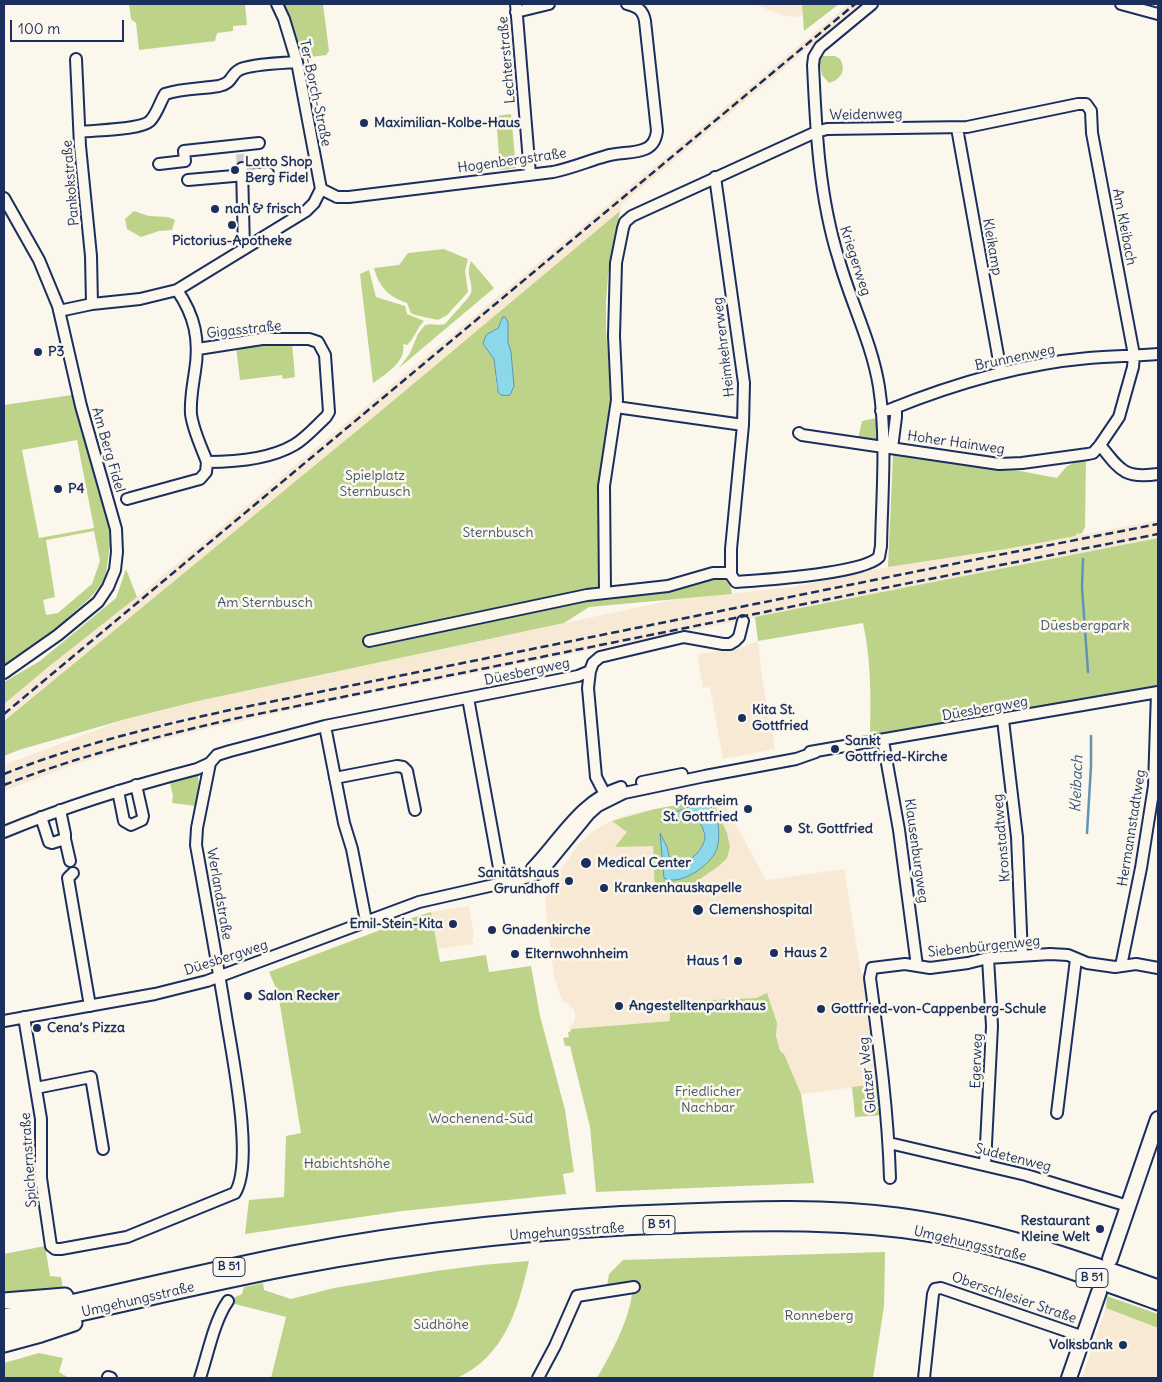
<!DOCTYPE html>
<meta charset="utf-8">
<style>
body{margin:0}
#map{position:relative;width:1162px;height:1382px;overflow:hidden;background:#fbf7ec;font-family:Delius,sans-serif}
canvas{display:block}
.frame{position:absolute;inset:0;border:5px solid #1b2f5e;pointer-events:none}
.scale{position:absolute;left:10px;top:20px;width:114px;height:22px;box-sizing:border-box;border:2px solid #1b2f5e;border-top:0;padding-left:6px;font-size:15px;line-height:18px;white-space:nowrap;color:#1b2f5e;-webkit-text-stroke:4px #fbf7ec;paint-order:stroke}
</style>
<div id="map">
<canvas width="1162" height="1382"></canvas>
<div class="frame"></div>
<div class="scale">100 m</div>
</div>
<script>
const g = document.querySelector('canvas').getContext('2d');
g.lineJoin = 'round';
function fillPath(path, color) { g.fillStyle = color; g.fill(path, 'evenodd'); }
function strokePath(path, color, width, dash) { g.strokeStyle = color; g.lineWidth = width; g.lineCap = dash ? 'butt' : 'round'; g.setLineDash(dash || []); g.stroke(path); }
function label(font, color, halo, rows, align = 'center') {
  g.font = font + ' Delius,sans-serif'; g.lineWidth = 5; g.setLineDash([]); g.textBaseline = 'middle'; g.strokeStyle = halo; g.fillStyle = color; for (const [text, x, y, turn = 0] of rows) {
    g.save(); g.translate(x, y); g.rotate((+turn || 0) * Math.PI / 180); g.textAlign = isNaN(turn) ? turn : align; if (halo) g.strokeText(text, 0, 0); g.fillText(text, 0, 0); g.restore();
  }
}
const built = new Path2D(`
 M754 4H802L803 15 796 17 784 16Z
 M849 4H861L622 204 620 211 376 415 4 721V704L47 668 137 597Z
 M1158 520V538L334 701 201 730 132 747 73 765 4 791V765L126 719 198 701 673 600 792 587 888 567 1006 549 1076 536V534L1082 533V535Z
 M758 641 762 678 775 749 723 759 710 687 703 688 697 654 737 649Z
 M721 797 766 880 844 869 861 973H865L879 1084 801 1094 784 1054 780 1051 776 1036 777 1023 763 994 756 998 670 1002V1021L568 1029 575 1021V1011L568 1004 562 1000 554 977 545 901 550 884 579 844 592 832 605 824 620 817 638 812Z
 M469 906 474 937 472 939 473 944 438 949 431 912Z
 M1106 1308 1158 1328V1378H1082Z`);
const green = new Path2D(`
 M129 4H245L247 25 233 26V31L217 33 215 41 139 50 136 23 131 19Z
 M283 4H323L329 51 326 55 311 57 298 41H296Z
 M802 4H839L804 31Z
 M818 56H835L840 59C847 71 840 80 829 83L822 75Z
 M511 114 516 168 500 170 496 116Z
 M134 211 149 216 168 217 175 220 172 230 159 231 141 237 127 229 125 219Z
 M620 211 608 275 606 302V331L612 404 601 590 716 577C728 578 730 582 732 594L589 607 564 623 198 701 126 719 19 750 4 756V721L376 415ZM501 319 507 335 511 359 498 392C493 376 500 359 485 347L500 326Z
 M444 249 468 259 465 271 468 292 447 315 438 320 415 315 411 313 407 303C389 297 379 287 374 268L399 265 408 253Z
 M471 261 494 288 399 368 410 353 418 334 425 325C432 323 438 326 445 324 448 320 471 296 471 293 474 282 465 277 471 261Z
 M369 270 376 297 405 306 407 314 424 321C417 328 414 339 407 345L403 344C407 361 386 374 373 383L360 274Z
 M262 343H292L295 377 283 379 282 375 240 380 236 347Z
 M72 395 109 525 111 537 105 580 91 597 34 648 4 665V405ZM77 440 94 528 39 538 22 450ZM94 531 100 561 92 584 58 613 46 615 43 600 55 597 46 540Z
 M876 418V441L858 439 862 421Z
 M893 455 1020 471 1057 478 1066 467 1082 458 1086 459 1085 527 1082 533 1076 534V536L1006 549 888 567Z
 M1158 538V686L881 735 875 731 870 732C871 696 871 659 863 623L758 641 755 617Z
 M126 569 137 597 47 668 4 704V682L40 661 116 598Z
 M198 772 199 794 196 806 172 803 173 796 169 779Z
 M712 799 727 833 730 847 727 858 720 865 686 889 655 893 653 846 615 847 627 832 612 821 655 809Z
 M431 912 440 962 486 955 489 972 531 966 540 1016 565 1110 574 1172 563 1174 566 1194 402 1211 245 1234 249 1200 284 1197 286 1136 301 1133 278 993 269 972 412 918Z
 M767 993 777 1023 776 1036 780 1051 784 1054 801 1094 814 1183 596 1192 590 1127 570 1046H565L563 1038 569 1037 568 1032 571 1031V1029L670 1021 669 1002 756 998Z
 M879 1084 882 1115 855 1117 852 1087Z
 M45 1246 50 1276 61 1277 63 1289 4 1293V1254Z
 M885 1252 884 1306 873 1378H597C610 1356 635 1310 632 1284L607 1286 609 1274 623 1260Z
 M529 1261C518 1309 505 1356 457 1378H271L286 1317 235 1304 231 1299 242 1294 244 1287 263 1283 264 1290 291 1299 334 1288 436 1271 482 1265Z
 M1107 1296 1158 1314V1328L1106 1308Z
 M39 1353 63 1358 59 1372 69 1378H4V1363Z`);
const water = new Path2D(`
 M503 317H505L508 322V342L511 352 514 386 510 395C505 396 501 396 498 392L494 359 483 344 486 335 498 328Z
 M698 804C700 804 703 803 706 804 720 808 721 840 716 851 710 865 680 887 664 878L660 833 667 847 670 860 676 865C688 865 703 850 705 838 705 832 702 827 700 822 685 816 676 818 661 822L665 816Z`);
const stream = new Path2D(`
 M1083 559 1082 587 1088 672
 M1087 833 1091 766V736`);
const minorTunnel = new Path2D(`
 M241 154 242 168`);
const minor = new Path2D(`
 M277 4 284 19 297 62 321 189
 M516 4 530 174
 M1121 4 1158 14
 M516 12 549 4
 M76 59 80 146 91 256 92 304
 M957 128 1001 372
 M80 132C94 130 141 130 150 121 157 114 160 102 165 94 183 88 201 89 219 86 233 83 230 75 239 70 249 64 283 63 297 62
 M159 164 185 161 184 151 259 143
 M242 168 244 249
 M715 177 744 383 743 425 731 549V575
 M188 180 268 173
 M321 189 337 197H349L553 172C572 168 588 161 606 156 618 152 634 154 645 149 653 146 656 139 657 131L645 21C643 10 638 7 627 4
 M4 198 39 260 58 306 81 406 116 529 117 552 115 570 108 587 98 602 58 635 4 673
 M177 290C195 316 200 340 195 371 193 385 190 399 191 414 193 430 201 446 207 462
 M59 311 92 304 140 299 177 290 306 211 314 203 321 189
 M616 407 743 425
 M881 411 889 410C953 384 1020 364 1089 358 1112 356 1135 356 1158 354
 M1100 445C1120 470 1124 479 1158 474
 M892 448 896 417V407
 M127 499 200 479 206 472 207 462C234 462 270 459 294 445 306 438 316 426 326 417L329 412 325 355 318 342 309 339H262L198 349
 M605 592 604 486 617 400 614 336 616 263 623 228 625 222 632 216 816 132 827 129 967 127 1078 104H1086L1091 111 1092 133 1134 355 1133 367 1119 417 1100 445 1093 453 1088 454 1022 463 999 464 802 435 799 433
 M369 641 587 595 668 586 713 573H728L731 575 736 582C763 580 862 574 879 557L881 546C882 494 887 439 879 387 872 343 851 303 839 260 819 197 816 131 813 65L814 57 820 47 872 4
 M468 698 502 884
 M1003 720 1017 837 1022 955
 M325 726 344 823 352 849 366 921
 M883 741 899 830 917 966
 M810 752 1158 692
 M335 778 397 766 403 767 407 771 415 810
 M642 782 682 774
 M118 791 124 821 131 825 142 820 143 816 136 785
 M608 800 596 777 588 688 590 671 593 663 600 657 684 637 723 644H730L735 641 739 637 743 621
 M41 817 49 842 52 843 65 839V834L60 810
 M4 832C67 806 131 786 197 769L210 763 217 755 230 751 325 726 578 676 590 671
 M65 839 70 861
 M73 873 68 878 90 1006
 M529 877 532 868C560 839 580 800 621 787
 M1121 966 1141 868 1154 786 1157 692
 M24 1017 41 1119V1178L51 1246 55 1249H61L127 1237 235 1193C255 1161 231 1050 225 1010 216 955 206 900 196 845L197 828 210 763
 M4 1021 155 994 207 981 419 902 529 877 537 874 544 869 589 814 598 806 624 793 705 776 796 759 816 752
 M36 1088 91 1077 103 1149
 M1057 1113 1076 959
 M889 1143 1026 1175 1128 1206
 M985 1164 992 1026 988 958
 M890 1178C888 1111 879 1045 870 978L872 968 905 964 930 968 968 963 988 958 1050 954 1068 955 1087 963 1115 967 1136 964 1158 968
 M108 1377 111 1378
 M200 1378C208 1354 214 1321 228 1301
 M538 1378 555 1346 577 1296 634 1287
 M924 1378 933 1294 935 1289 941 1288 1084 1337`);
const major = new Path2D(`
 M1110 1259 1158 1119
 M1069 1378 1099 1292`);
const highway = new Path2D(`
 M4 1301 65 1296
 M4 1317C100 1298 196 1273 292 1254 421 1229 553 1216 685 1212 755 1209 827 1207 897 1216 988 1228 1073 1257 1158 1288
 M4 1329C100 1310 196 1285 292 1267 425 1241 562 1228 697 1224 774 1222 850 1221 927 1233 1007 1246 1082 1274 1158 1302
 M4 1344 41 1334 74 1323`);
const rail = new Path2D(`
 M4 714 855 4
 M4 774C77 745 153 727 230 710L978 559 1158 524
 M4 785C78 756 155 737 233 719L879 589 1158 534`);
const markers = [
 [364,123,5,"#1b2f5e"],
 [235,170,5,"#1b2f5e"],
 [215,209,5,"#1b2f5e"],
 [232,225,5,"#1b2f5e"],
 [38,352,5,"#1b2f5e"],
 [58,489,5,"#1b2f5e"],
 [742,718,5,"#1b2f5e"],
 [835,749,5,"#1b2f5e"],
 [748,809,5,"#1b2f5e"],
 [788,829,5,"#1b2f5e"],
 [586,863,6,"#1b2f5e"],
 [569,881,5,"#1b2f5e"],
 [604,888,5,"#1b2f5e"],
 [698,910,6,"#1b2f5e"],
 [453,924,5,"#1b2f5e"],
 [492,930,5,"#1b2f5e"],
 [774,953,5,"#1b2f5e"],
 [515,954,5,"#1b2f5e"],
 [738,961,5,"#1b2f5e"],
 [248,996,5,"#1b2f5e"],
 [619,1006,5,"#1b2f5e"],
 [821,1009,5,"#1b2f5e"],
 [37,1028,5,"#1b2f5e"],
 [1100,1229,5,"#1b2f5e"],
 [1123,1345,5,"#1b2f5e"]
];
const shields = [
 [659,1225,32],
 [229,1267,32],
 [1092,1278,32]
];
const shieldNames = [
 ["B 51",659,1225],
 ["B 51",229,1267],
 ["B 51",1092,1278]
];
const streetNames = [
 ["Lechterstraße",507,60,-95],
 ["Ter-Borch-Straße",315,93,78],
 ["Weidenweg",866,115,-1],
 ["Hogenbergstraße",512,161,-8],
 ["Pankokstraße",71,183,-95],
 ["Am Kleibach",1124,227,79],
 ["Kleikamp",992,247,80],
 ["Kriegerweg",855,261,72],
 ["Gigasstraße",244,330,-6],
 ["Heimkehrerweg",724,347,-97],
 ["Brunnenweg",1015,358,-12],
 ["Hoher Hainweg",956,443,8],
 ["Am Berg Fidel",108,450,74],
 ["Düesbergweg",527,672,-12],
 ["Düesbergweg",985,709,-10],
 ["Hermannstadtweg",1132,828,-81],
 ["Kronstadtweg",1002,838,-95],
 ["Klausenburgweg",916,851,82],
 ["Werlandstraße",219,894,80],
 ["Siebenbürgenweg",984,947,-6],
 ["Düesbergweg",226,958,-18],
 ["Egerweg",977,1061,-88],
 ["Glatzer Weg",868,1075,-96],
 ["Sudetenweg",1013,1158,14],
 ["Spichernstraße",29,1160,-94],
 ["Umgehungsstraße",567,1232,-4],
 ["Umgehungsstraße",970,1244,13],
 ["Oberschlesier Straße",1014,1298,19],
 ["Umgehungsstraße",138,1300,-13]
];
const poiNames = [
 ["Maximilian-Kolbe-Haus",374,123],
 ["Lotto Shop",245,162],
 ["Berg Fidel",245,178],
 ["nah & frisch",225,209],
 ["Pictorius-Apotheke",232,241,"center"],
 ["P3",48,352],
 ["P4",68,489],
 ["Kita St.",752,710],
 ["Gottfried",752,726],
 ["Sankt",845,741],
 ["Gottfried-Kirche",845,757],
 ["Pfarrheim",738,801,"right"],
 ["St. Gottfried",738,817,"right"],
 ["St. Gottfried",798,829],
 ["Medical Center",597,863],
 ["Sanitätshaus",559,873,"right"],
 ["Grundhoff",559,889,"right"],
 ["Krankenhauskapelle",614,888],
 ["Clemenshospital",709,910],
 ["Emil-Stein-Kita",443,924,"right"],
 ["Gnadenkirche",502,930],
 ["Haus 2",784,953],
 ["Elternwohnheim",525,954],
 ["Haus 1",728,961,"right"],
 ["Salon Recker",258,996],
 ["Angestelltenparkhaus",629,1006],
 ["Gottfried-von-Cappenberg-Schule",831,1009],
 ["Cena’s Pizza",47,1028],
 ["Restaurant",1090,1221,"right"],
 ["Kleine Welt",1090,1237,"right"],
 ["Volksbank",1113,1345,"right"]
];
const parkNames = [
 ["Spielplatz",375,476],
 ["Sternbusch",375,492],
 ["Sternbusch",498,533],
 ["Am Sternbusch",265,603],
 ["Düesbergpark",1085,626],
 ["Friedlicher",708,1092],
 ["Nachbar",708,1108],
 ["Wochenend-Süd",481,1119],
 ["Habichtshöhe",347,1164],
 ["Ronneberg",819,1316],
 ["Südhöhe",441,1325]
];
const waterNames = [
 ["Kleibach",1077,784,-88]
];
fillPath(built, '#f8e9d5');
fillPath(green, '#bdd389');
fillPath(water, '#8cd8eb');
strokePath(water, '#5f94b3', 1);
strokePath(stream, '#5f94b3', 2.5);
strokePath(minorTunnel, '#cecfd0', 10, [10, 5]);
strokePath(minor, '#1b2f5e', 14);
strokePath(major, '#1b2f5e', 18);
strokePath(highway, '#1b2f5e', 19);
strokePath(minor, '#fbf7ec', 10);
strokePath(major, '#fbf7ec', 14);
strokePath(highway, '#fbf7ec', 15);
strokePath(rail, '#1b2f5e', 2.5, [8, 4]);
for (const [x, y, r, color] of markers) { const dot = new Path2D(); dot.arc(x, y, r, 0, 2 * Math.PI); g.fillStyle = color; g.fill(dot); strokePath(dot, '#fbf7ec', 2); }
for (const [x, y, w] of shields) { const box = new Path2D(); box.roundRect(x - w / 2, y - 9.5, w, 19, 4); g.fillStyle = '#fbf7ec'; g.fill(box); strokePath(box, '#1b2f5e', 1); }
label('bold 12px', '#1b2f5e', null, shieldNames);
label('14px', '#1b2f5e', '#fbf7ec', streetNames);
label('bold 14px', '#1b2f5e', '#fbf7ec', poiNames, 'left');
label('14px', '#445869', '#fbf7ec', parkNames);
label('italic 15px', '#375981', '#fbf7ec', waterNames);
</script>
